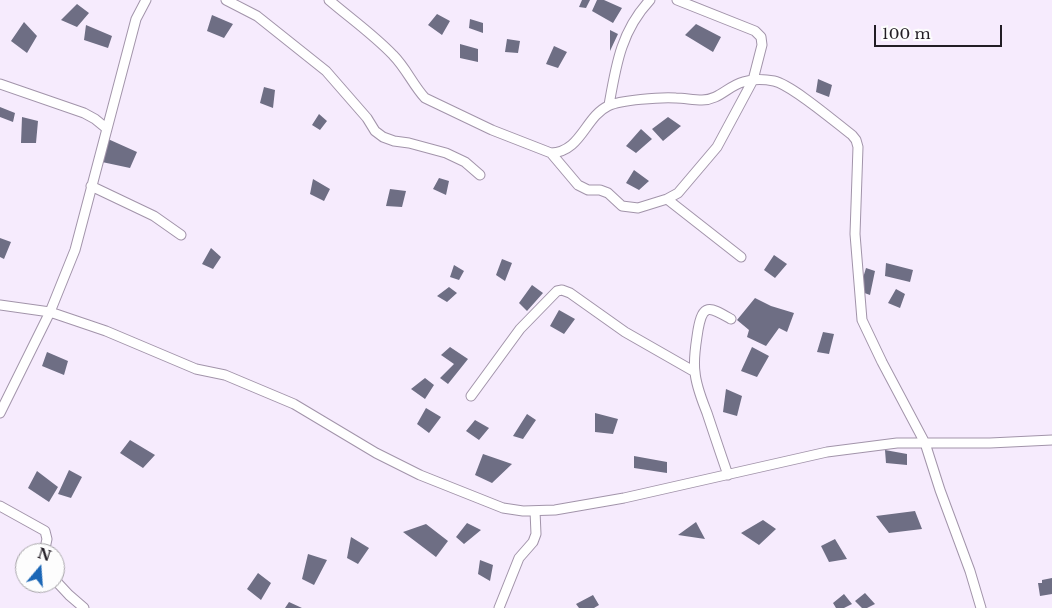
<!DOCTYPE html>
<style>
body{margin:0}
#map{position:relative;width:1052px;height:608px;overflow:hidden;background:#f6ebfd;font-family:"Libre Baskerville",serif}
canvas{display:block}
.north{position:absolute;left:15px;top:543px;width:50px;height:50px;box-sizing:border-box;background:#fdfdfd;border:1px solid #a5a3a7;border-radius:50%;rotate:18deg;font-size:14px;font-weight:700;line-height:20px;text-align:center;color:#221d25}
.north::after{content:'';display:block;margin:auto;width:18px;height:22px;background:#1a66b6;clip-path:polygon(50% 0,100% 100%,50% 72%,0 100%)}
.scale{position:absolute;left:874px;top:25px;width:128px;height:22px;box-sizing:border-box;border:2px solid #221d25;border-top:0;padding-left:6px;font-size:15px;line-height:18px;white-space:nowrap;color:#221d25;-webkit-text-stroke:4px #fdfdfd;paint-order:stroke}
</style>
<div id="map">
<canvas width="1052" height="608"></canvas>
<div class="north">N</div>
<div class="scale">100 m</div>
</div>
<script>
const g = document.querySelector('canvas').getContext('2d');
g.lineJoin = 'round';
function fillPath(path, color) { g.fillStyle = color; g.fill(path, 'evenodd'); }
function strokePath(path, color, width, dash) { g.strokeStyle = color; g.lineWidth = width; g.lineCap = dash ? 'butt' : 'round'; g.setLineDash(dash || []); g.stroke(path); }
const building = new Path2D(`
 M582 0H590L586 8 579 7Z
 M597 0H604L622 8 613 23 592 11Z
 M77 4 89 13 77 27 61 20Z
 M437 14 450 21 442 35 428 25Z
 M212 15 233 24 224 38 207 31Z
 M470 19 483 23V33L469 28Z
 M24 22 37 36 27 53 11 41Z
 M696 24 721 37 713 52 685 35Z
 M86 25 112 36 108 48 84 40Z
 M610 30 618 34 610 51Z
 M507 39 520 41 518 53 505 52Z
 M460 44 478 49V62L460 58Z
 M554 46 567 52 558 68 546 64Z
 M818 79 832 85 829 97 816 92Z
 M264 87 275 90 273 108 260 103Z
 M0 107 15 113 13 122 0 117Z
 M319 114 327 121 320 130 312 125Z
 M22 117 38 121 36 143H21Z
 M668 117 681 126 663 141 652 129Z
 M641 129 652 139 636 153 626 146Z
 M108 139 137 152 130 168 102 162Z
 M634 170 649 181 639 190 626 183Z
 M439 178 449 181 446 195 433 189Z
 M313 179 330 189 324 201 310 194Z
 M390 189 406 191 402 207 386 206Z
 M0 238 11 242 4 259 0 257Z
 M211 248 221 257 213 269 202 264Z
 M774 255 787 264 775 278 764 270Z
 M502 259 512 263 505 281 496 275Z
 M886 263 913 270 910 282 885 276Z
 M454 265 464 271 459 280 450 277Z
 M866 268 875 271 870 295 859 291Z
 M532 285 543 293 527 311 519 303Z
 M449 287 457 293 447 302 437 296Z
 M896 289 905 294 900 308 888 303Z
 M755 298 771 306 794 313 787 332 779 328 766 346 747 337 749 330 737 320Z
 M559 310 575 319 564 334 550 326Z
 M823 332 834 334 829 354 817 352Z
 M450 347 468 359 448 384 440 378 454 364 441 355Z
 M752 347 769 356 757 377 741 371Z
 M47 352 68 361 64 375 42 366Z
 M425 378 434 385 425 399 411 389Z
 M726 389 742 396 737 416 723 412Z
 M426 408 441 417 429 433 417 424Z
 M595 413 618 419 613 434 595 432Z
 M527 414 536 420 523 439 513 436Z
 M475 420 489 428 479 440 466 431Z
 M130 440 155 455 143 468 120 453Z
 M885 450 907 454V465L886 463Z
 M483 454 512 464 492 483 475 475Z
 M634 456 667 462V473L634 468Z
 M69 470 82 477 71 498 58 494Z
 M37 471 58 487 49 502 28 488Z
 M915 511 922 529 889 533 876 516Z
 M763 520 776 529 759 545 741 533Z
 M696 522 705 539 678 535Z
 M467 523 481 530 464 544 456 537Z
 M426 524 448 541 436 557 403 532Z
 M351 537 369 548 358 564 347 558Z
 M835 539 847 559 829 562 821 546Z
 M308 554 327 560 314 585 302 579Z
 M480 560 493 565 490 581 478 574Z
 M258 573 271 583 261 600 247 589Z
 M1052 578V594L1040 596 1038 583H1042V580Z
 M865 593 875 604 867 608H862L855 601Z
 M844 594 852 604 844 608H836L833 603Z
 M593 595 599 605 594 608H579L576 604Z
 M289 602 302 608H285Z`);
const minor = new Path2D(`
 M226 0 257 16 326 71 367 118 375 131 383 137 394 141 409 143 446 153 465 162 480 175
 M329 0C350 18 374 35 393 55 406 68 413 85 425 98L492 130 551 153C581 152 585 117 608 106 620 100 661 97 676 98 684 98 693 100 702 100 719 100 728 86 743 82 752 79 764 79 774 81 792 85 835 122 852 135L856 140 858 147 855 234 862 320 882 362 925 443 940 490 970 571 981 608
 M0 84 84 113 95 119 106 128
 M609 105C616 65 621 31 650 0
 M551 153 578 185 588 190H600L608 193 622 206 638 208 667 199 678 193 717 147 738 108 753 80 762 45 761 37 755 31 677 0
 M91 186 154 216 181 235
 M667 199 741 257
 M0 305 50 312 106 331 196 369 225 375 294 404 376 453 420 475 503 508 523 511 555 510 624 498 827 452 897 443H990L1052 440
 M471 396 520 329 557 291 562 290 570 293 625 332 695 372
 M0 413 50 312 75 250 136 19 146 0
 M728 475C721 455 714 434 707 413 702 400 696 386 695 372 693 358 696 344 698 330 703 302 710 307 731 319
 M0 506 45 531 47 539 44 553
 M55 580 69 595 84 608
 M499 608 519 558 533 542 536 534 535 511`);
fillPath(building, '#6e6e84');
strokePath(minor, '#a294aa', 11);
strokePath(minor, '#fff', 9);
</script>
